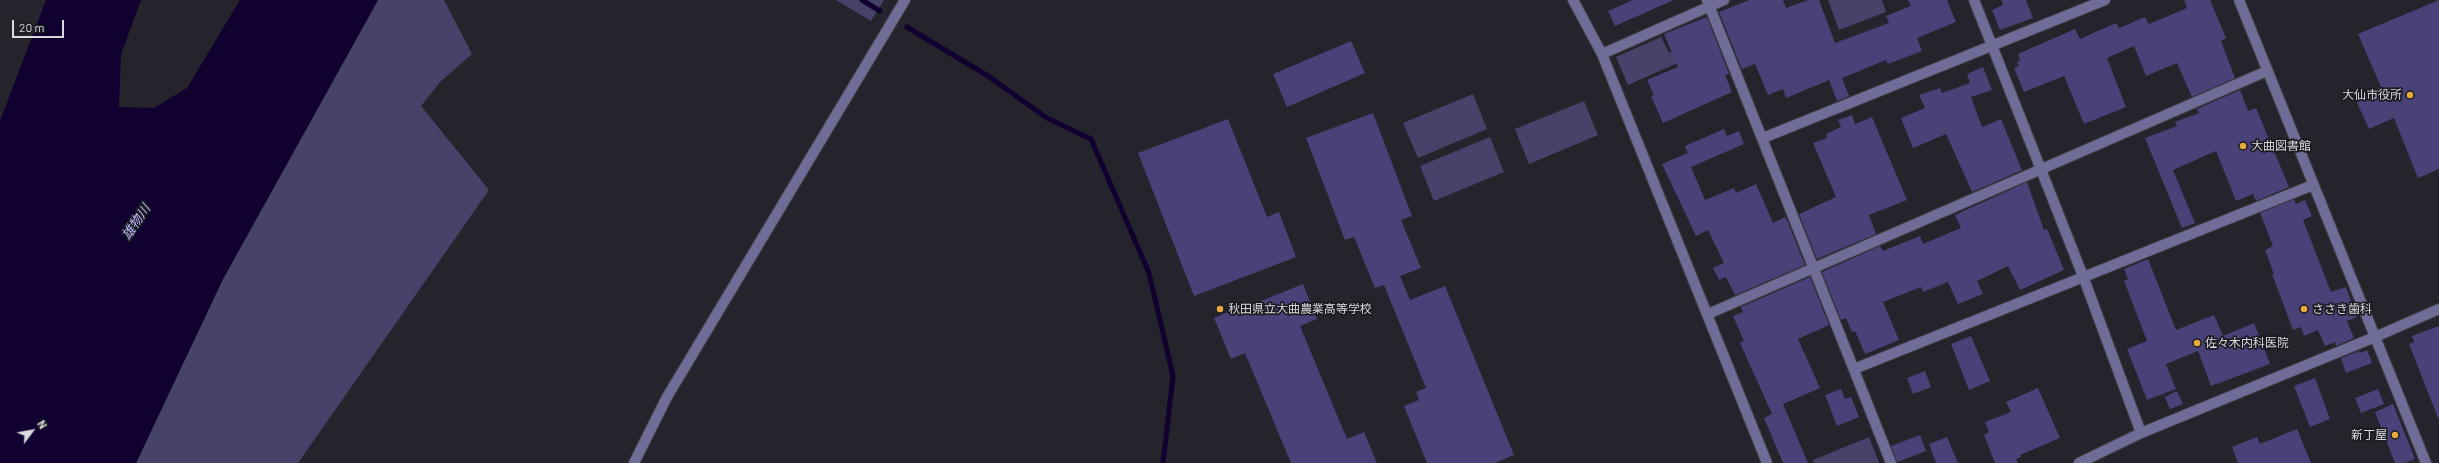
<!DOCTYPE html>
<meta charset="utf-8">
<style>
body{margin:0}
#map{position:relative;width:2439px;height:463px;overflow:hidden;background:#25242c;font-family:Barlow,sans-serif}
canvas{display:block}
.north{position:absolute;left:12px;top:411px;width:40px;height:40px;-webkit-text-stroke:3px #1b1b22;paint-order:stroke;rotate:58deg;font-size:11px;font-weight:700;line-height:16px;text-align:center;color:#d8d8dd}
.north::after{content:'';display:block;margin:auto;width:14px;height:18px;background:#d8d8dd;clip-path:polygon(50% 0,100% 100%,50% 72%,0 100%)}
.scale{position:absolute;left:12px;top:20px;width:52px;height:18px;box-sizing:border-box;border:2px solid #d8d8dd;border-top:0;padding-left:5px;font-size:12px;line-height:14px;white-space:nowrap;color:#d8d8dd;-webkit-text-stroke:3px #1b1b22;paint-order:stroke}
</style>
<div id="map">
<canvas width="2439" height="463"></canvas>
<div class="north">N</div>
<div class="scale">20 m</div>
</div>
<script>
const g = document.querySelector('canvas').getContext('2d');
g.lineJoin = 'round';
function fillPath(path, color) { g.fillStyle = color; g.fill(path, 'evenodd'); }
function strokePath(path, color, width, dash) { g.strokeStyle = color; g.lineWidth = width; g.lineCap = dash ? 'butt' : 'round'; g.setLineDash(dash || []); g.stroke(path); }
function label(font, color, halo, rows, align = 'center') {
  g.font = font + ' Barlow,"Noto Sans JP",sans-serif'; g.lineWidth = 3.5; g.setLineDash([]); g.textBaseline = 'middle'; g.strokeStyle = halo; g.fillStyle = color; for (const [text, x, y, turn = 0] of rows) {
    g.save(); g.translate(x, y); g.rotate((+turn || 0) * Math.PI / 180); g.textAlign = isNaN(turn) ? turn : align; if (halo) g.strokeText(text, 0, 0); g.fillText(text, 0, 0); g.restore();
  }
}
const green = new Path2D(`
 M378 0H444L472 54 441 81 421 106 489 190 298 463H136L223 279Z
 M836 0H884L871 21Z
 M1828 0H1882L1886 12 1839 30Z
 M1661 37 1669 53 1695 42 1700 53 1628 85 1616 57Z
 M1473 94 1487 129 1418 158 1403 123Z
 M1584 101 1598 135 1529 164 1515 129Z
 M1490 137 1504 172 1434 201 1420 166Z
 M1869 437 1879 463H1814L1813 460Z`);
const water = new Path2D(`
 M46 0H141L121 54 119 107 154 108 187 88 240 0H378L223 279 136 463H0V121Z`);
const stream = new Path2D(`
 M862 0 880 11
 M907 27 988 76 1047 118 1091 139 1149 273 1173 376 1163 463`);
const building = new Path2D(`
 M1633 0H1674L1615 26 1608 11Z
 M1749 0H1783L1786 8 1808 0H1819L1835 43 1889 23 1886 16 1911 6 1908 0H1947L1956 22 1917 38 1922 51 1888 64 1886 60 1842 78 1849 96 1837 101 1829 80 1786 98 1783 89 1768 95 1755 64 1742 69 1719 12Z
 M2001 0H2026L2033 18 2000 30 1992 10 2003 5Z
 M2184 0H2210L2226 38 2221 41 2235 78 2192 97 2177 63 2146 76 2134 46 2107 58 2126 107 2084 124 2064 76 2024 92 2014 68 2019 66 2017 62 2020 60 2018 54 2075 29 2080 39 2116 23 2119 28 2145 17 2149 24 2187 8Z
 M2439 0V169L2418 178 2394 118 2369 129 2358 105 2356 98 2381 87 2358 34Z
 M1707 17 1729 74 1725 75 1732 92 1663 123 1651 96 1654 95 1647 80 1678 67 1664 34Z
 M1351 41 1365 73 1287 107 1273 74Z
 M1983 67 1992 90 1971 97 1982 127 2001 119 2022 170 1972 192 1946 134 1913 148 1901 118 1925 108 1919 95 1940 88 1942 93 1970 83 1967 74Z
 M2240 90 2248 111 2256 108 2289 187 2256 201 2253 194 2236 201 2216 151 2173 170 2195 223 2182 228 2145 138 2177 126 2175 122 2199 113 2197 109Z
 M1373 113 1412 216 1401 220 1421 268 1400 276 1410 300 1445 286 1514 455 1495 463H1427L1404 406 1419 400 1416 392 1426 388 1384 285 1375 288 1354 237 1345 240 1306 138Z
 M1852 115 1855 124 1872 117 1907 200 1869 215 1876 234 1817 259 1799 214 1836 197 1813 143 1827 138 1826 134 1841 127 1838 120Z
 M1228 119 1267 217 1279 212 1296 257 1194 296 1138 153Z
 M1724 129 1727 136 1739 131 1744 144 1691 167 1705 200 1734 188 1736 193 1756 184 1773 223 1785 217 1787 220 1805 265 1735 295 1726 277 1719 280 1713 268 1724 263 1708 230 1696 236 1662 164 1688 153 1685 146Z
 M2027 182 2044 230 2047 229 2064 270 2020 290 2008 266 1977 281 1983 294 1958 304 1948 282 1923 292 1921 287 1883 302 1899 340 1865 354 1855 331 1852 332 1846 318 1841 320 1822 272 1880 246 1883 251 1920 236 1923 244 1961 228 1955 215Z
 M2294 199 2296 204 2305 200 2312 216 2303 220 2331 292 2346 287 2357 317 2347 321 2354 338 2336 346 2335 342 2325 346 2318 330 2304 336 2301 327 2293 330 2272 274H2274L2265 250 2273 246 2260 213Z
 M2148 259 2176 330 2214 315 2223 336 2254 323 2270 364 2211 386 2198 351 2166 364 2176 389 2147 400 2127 349 2147 341 2124 281 2128 279 2124 269Z
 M1810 277 1829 325 1798 339 1820 388 1783 404 1808 463H1783L1764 418 1772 414 1740 343 1744 341 1733 316 1743 312 1741 307Z
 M1303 284 1317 319 1300 326 1347 439 1364 432 1377 463H1291L1245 353 1231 359 1214 318 1235 309 1236 311Z
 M2439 326V417L2438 418 2409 344 2414 342 2412 336Z
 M1971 336 1990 381 1969 390 1951 344Z
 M2367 350 2372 363 2346 373 2341 358 2359 351 2360 353Z
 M1925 371 1931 387 1913 394 1907 378Z
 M2315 378 2330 419 2310 427 2294 386Z
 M2038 388 2060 438 2020 455 2021 457 2016 459 2018 463H1995L1984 435 1989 432 1985 422 2011 412 2006 402Z
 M1841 389 1845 399 1851 397 1859 417 1837 426 1825 395Z
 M2378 389 2384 404 2361 413 2355 398Z
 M2177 391 2183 404 2170 409 2165 397Z
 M2393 404 2415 459 2405 463H2395L2375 412Z
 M2297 429 2311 463H2238L2232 447 2257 437 2260 444Z
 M1920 435 1926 451 1897 462 1891 446Z
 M1947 437 1958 463H1936L1929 444Z`);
const minor = new Path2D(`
 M1573 0 1602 54 1767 463
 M1707 0 1891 463
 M1974 0 2083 276 2141 433
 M2239 0 2426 463
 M1602 54 1724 0
 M1763 138 2105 0
 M1708 314 2267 71
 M1854 369 2313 185
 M634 463 667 397 905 0
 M2079 463 2141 433 2375 337 2439 309`);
const markers = [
 [2410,95,4,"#e9ab38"],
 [2243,146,4,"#e9ab38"],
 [1220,309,4,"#e9ab38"],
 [2304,309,4,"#e9ab38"],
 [2197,343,4,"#e9ab38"],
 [2395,435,4,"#e9ab38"]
];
const poiNames = [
 ["大仙市役所",2402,95,"right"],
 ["大曲図書館",2251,146],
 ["秋田県立大曲農業高等学校",1228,309],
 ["ささき歯科",2312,309],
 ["佐々木内科医院",2205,343],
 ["新丁屋",2387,435,"right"]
];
const waterNames = [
 ["雄物川",136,222,-56]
];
fillPath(green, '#47426a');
fillPath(water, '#100131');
strokePath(stream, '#100131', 5);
fillPath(building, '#494178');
strokePath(minor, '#424148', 12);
strokePath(minor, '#706c98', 10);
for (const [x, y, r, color] of markers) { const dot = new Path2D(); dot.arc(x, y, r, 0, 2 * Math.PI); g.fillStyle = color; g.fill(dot); strokePath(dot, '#1b1b22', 1.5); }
label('12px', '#d8d8dd', '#1b1b22', poiNames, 'left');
label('italic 13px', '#beb7fc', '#1b1b22', waterNames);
</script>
